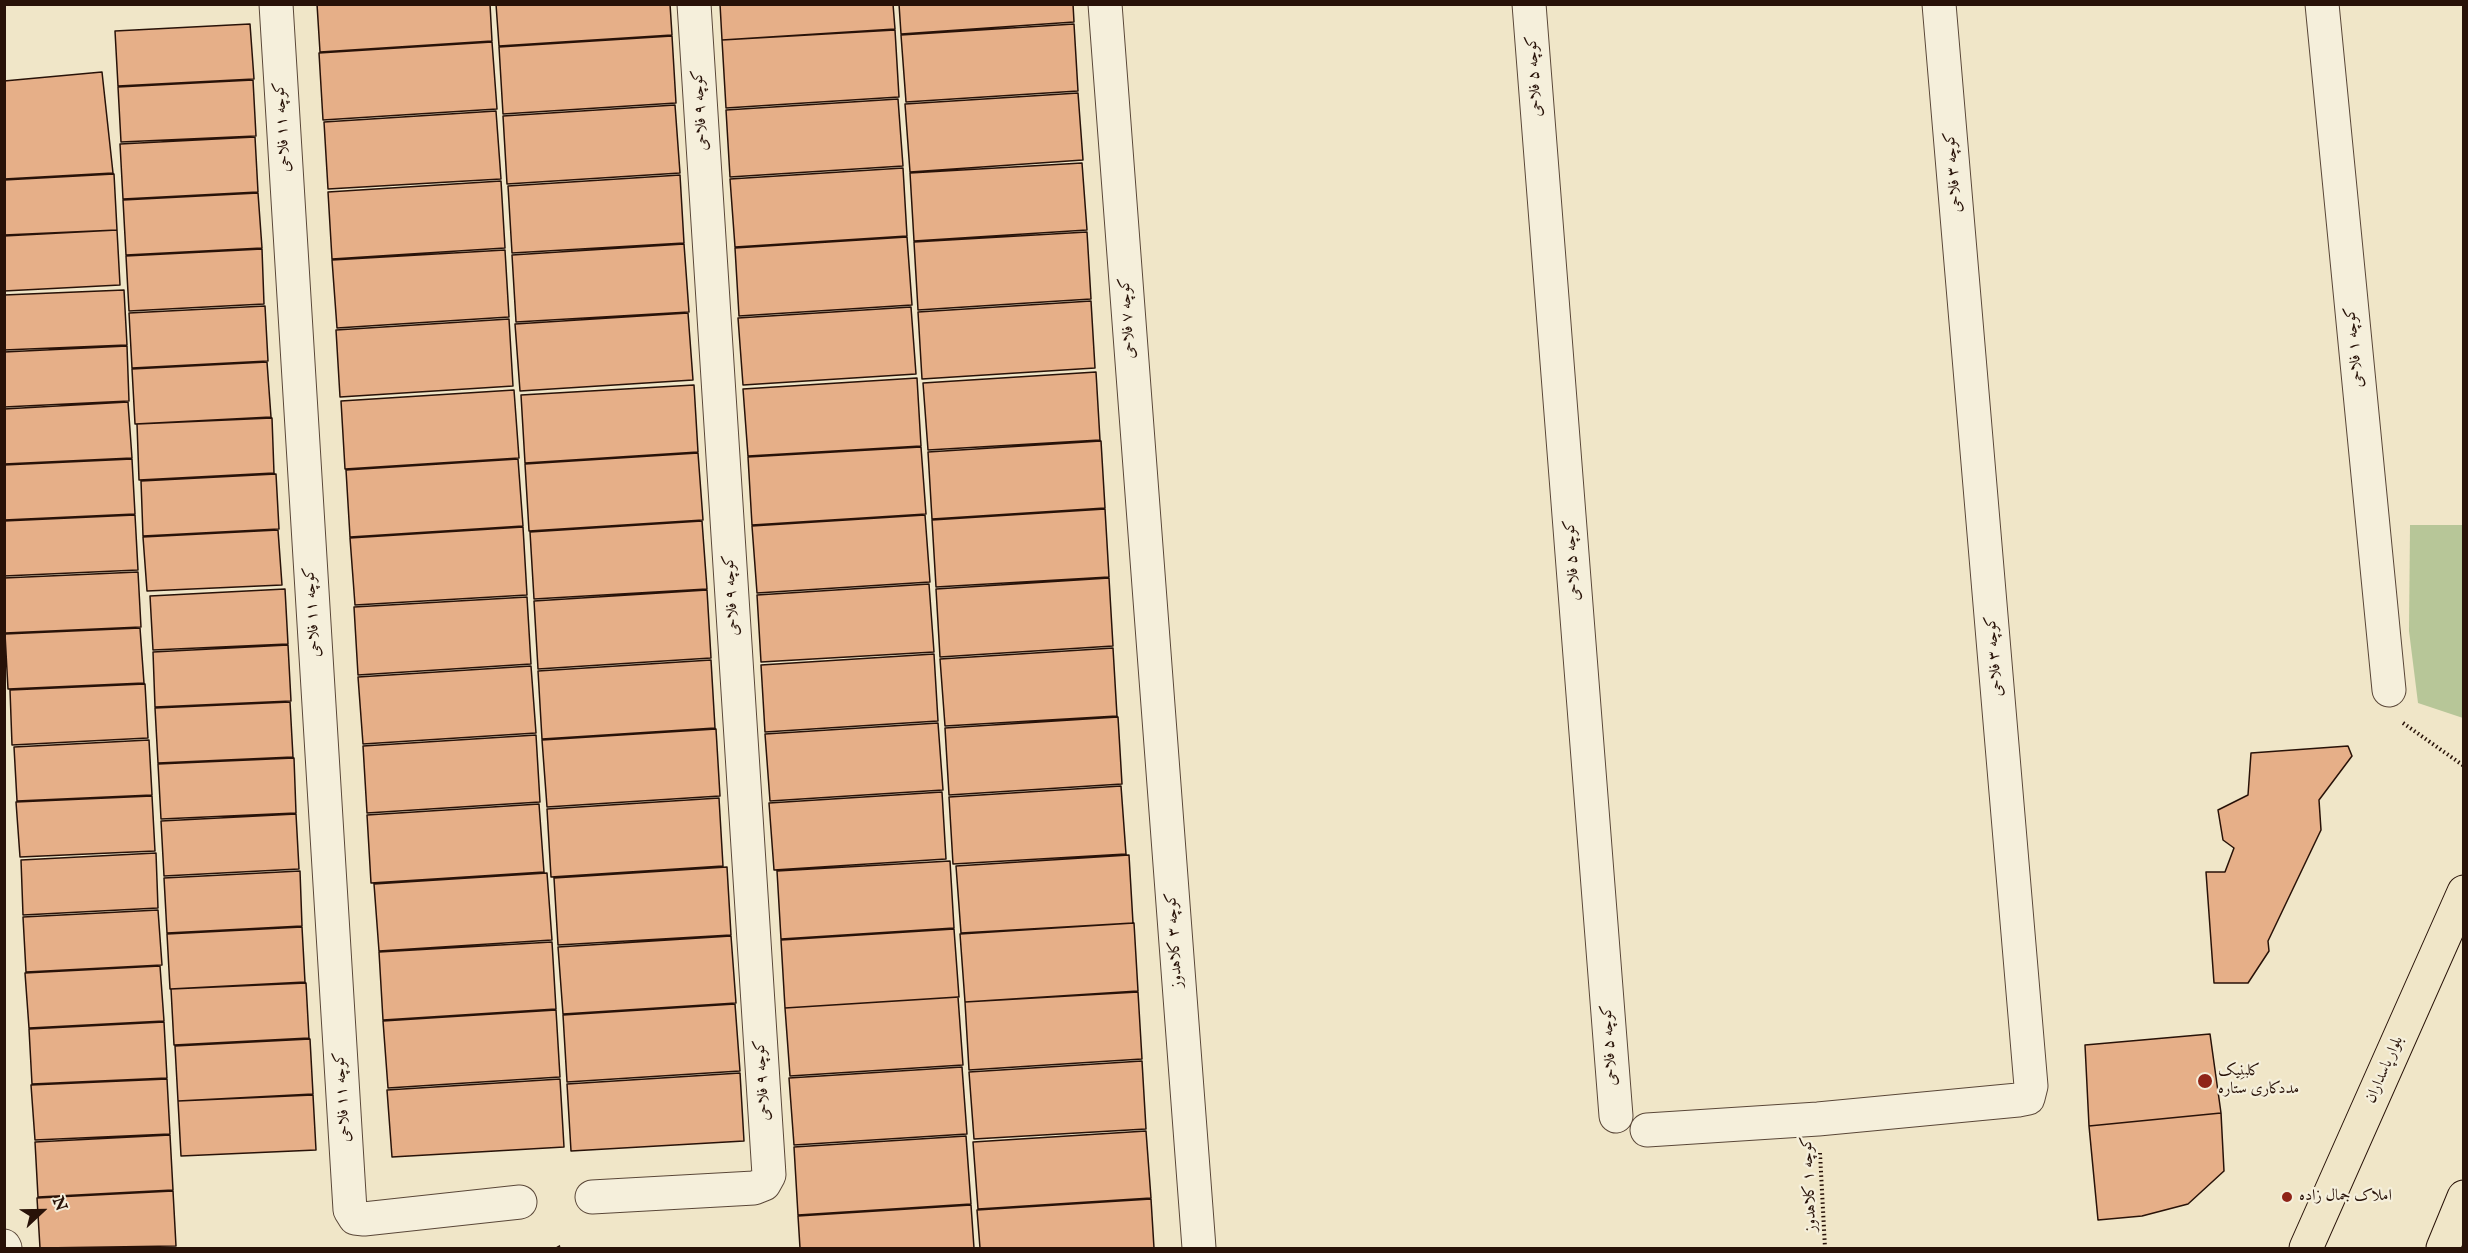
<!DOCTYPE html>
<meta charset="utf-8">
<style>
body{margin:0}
#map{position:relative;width:2468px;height:1253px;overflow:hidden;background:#f0e6c8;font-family:"IM FELL English",serif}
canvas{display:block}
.frame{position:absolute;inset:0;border:6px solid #281208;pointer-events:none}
.north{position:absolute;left:12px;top:1181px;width:60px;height:60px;-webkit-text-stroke:4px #f5efdb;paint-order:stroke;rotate:68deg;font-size:16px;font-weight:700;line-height:24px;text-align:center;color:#281208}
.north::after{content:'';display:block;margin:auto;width:21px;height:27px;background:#281208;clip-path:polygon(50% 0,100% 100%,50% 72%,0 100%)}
</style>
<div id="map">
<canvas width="2468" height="1253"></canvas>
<div class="frame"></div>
<div class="north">N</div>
</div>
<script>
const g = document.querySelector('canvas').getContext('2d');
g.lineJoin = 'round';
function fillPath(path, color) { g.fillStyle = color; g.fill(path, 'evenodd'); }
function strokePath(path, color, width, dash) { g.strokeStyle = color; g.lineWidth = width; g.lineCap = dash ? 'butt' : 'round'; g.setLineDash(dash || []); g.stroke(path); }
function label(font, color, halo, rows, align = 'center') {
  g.font = font + ' "IM FELL English",Amiri,serif'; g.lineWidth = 4.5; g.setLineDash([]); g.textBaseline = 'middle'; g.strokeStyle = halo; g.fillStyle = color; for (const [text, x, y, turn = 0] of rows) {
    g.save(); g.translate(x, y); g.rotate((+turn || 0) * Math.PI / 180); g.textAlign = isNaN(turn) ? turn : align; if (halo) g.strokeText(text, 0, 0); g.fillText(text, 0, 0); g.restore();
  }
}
const green = new Path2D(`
 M2410 525H2463V718L2418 703 2409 631Z`);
const building = new Path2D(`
 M317 4H490L492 41 320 52Z
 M496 4H670L672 35 499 46Z
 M720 4H893L895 29 722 40Z
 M899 4H1073L1074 22 901 34Z
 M250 24 254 79 118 86 115 31Z
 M1074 24 1078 91 906 102 901 35Z
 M895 30 899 97 726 108 722 40Z
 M672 36 676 103 503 114 499 47Z
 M492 42 497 109 323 120 319 53Z
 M102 72 113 173 4 179V81Z
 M253 80 256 136 121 142 118 87Z
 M1078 93 1083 160 910 172 905 104Z
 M898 99 903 166 730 177 726 110Z
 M675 105 680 173 507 184 503 116Z
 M496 111 501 179 328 189 324 122Z
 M255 137 258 192 123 199 120 144Z
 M1082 163 1087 230 914 241 910 173Z
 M903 168 907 236 735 247 730 179Z
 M114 174 117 230 4 235V180Z
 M680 175 684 243 512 253 508 186Z
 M501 181 505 248 332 259 328 192Z
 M258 193 262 248 126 255 123 200Z
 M117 230 120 285 4 291V236Z
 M1087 232 1091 299 918 310 914 242Z
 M907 237 912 305 739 316 735 248Z
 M684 244 689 312 516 322 512 255Z
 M262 249 264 304 129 311 126 256Z
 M505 250 509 317 337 328 332 260Z
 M124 290 127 345 4 350V295Z
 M1091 301 1095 368 922 379 918 312Z
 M265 306 268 361 132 368 129 313Z
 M911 307 916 374 743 385 738 318Z
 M688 313 693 380 520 391 515 324Z
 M509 319 513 386 340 397 336 330Z
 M127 346 129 401 4 407V352Z
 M267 362 271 417 135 424 132 369Z
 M1096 372 1100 440 928 450 923 383Z
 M917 378 921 446 748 456 743 389Z
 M694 385 698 452 525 463 521 395Z
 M514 390 519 458 345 469 341 401Z
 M128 402 132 458 4 464V409Z
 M272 418 274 473 139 480 137 424Z
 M1101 441 1105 508 932 519 928 452Z
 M921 447 926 514 752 525 748 457Z
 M698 453 703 520 529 531 525 464Z
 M132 459 135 514 4 520V465Z
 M518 459 523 526 350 537 346 470Z
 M276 474 279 529 143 536 141 481Z
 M1105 509 1109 577 936 587 932 520Z
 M135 515 138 570 4 576V521Z
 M925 515 930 582 757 593 752 526Z
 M702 521 707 589 534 599 530 532Z
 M523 527 527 595 355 605 350 538Z
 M278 530 282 585 147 591 143 537Z
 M138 572 141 627 5 633 4 578Z
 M1109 578 1113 646 940 657 936 589Z
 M929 584 934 652 761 662 757 595Z
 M285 589 288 644 153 650 150 596Z
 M707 590 711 658 538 669 534 601Z
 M527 597 531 664 358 675 354 607Z
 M140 628 144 683 8 689 5 634Z
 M288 645 291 701 155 707 153 652Z
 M1113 648 1117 716 945 726 940 659Z
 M934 654 938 721 765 732 761 665Z
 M711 660 715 728 542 739 538 671Z
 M531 666 536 733 363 744 358 677Z
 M145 684 148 738 12 745 10 690Z
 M290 702 293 757 158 763 155 708Z
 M1118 717 1122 784 949 795 945 728Z
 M938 723 943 790 770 801 765 734Z
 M716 729 720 796 547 807 542 740Z
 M536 735 540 802 367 813 363 746Z
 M149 740 152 795 17 801 14 747Z
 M2348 746 2352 756 2319 800 2321 830 2268 941 2269 951 2248 983H2214L2206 872H2225L2234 848 2223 840 2218 810 2248 795 2251 753Z
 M294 758 296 813 161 819 158 764Z
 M1121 786 1126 854 953 864 949 797Z
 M942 792 946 859 774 870 769 803Z
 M152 796 155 851 20 857 16 802Z
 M719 798 723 866 551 877 547 809Z
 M539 804 544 872 371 883 367 815Z
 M296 814 299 869 164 876 161 821Z
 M156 853 158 908 23 915 21 860Z
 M1129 855 1133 923 961 933 956 866Z
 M950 861 954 928 781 939 777 871Z
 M727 867 731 935 558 945 554 878Z
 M300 871 302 926 167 933 164 878Z
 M547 873 552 940 379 951 374 884Z
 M158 910 162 965 26 972 23 917Z
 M1134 923 1138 991 965 1002 960 934Z
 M302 927 305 982 170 989 167 934Z
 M954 929 959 997 785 1008 781 940Z
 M731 936 736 1003 563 1014 558 947Z
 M552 942 556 1009 383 1020 379 952Z
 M160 966 164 1021 29 1028 25 973Z
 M306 983 309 1038 174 1045 171 989Z
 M1138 992 1142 1059 969 1070 965 1002Z
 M958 997 963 1065 790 1076 785 1008Z
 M735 1004 740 1071 567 1082 563 1015Z
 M556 1010 560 1077 388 1088 383 1021Z
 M164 1022 167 1078 32 1084 29 1029Z
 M2210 1034 2221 1113 2089 1126 2085 1045Z
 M310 1039 313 1094 178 1101 175 1046Z
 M1142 1061 1146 1129 974 1139 969 1072Z
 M962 1067 967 1134 794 1145 789 1078Z
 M740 1073 744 1141 571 1151 567 1084Z
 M167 1079 170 1134 35 1140 31 1085Z
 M560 1079 564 1147 392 1157 387 1090Z
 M313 1095 316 1150 181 1156 178 1101Z
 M2221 1113 2224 1171 2188 1204 2142 1216 2098 1220 2089 1126Z
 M1146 1131 1151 1198 978 1209 973 1142Z
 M170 1135 173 1190 38 1197 35 1142Z
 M966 1136 971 1204 798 1215 794 1147Z
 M173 1191 176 1246 40 1248 37 1198Z
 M1151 1199 1154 1248H980L977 1210Z
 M971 1205 974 1248H800L798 1216Z`);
const path = new Path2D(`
 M2403 723 2464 766
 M1820 1153 1825 1248
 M558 1246 559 1248`);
const street = new Path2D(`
 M276 4 350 1210 355 1218 364 1219 520 1202
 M1105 4 1199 1248
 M1529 4 1616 1116
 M2322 4 2389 690
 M1647 1130 1818 1119 2018 1100 2028 1098 2031 1086 1939 4
 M592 1197 754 1188 764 1184 769 1175 694 4
 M4 1246 5 1248`);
const primary = new Path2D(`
 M2306 1248 2464 892
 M2443 1248 2464 1197`);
const markers = [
 [2205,1081,8,"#8f2418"],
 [2287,1197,6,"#8f2418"]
];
const streetNames = [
 ["کوچه ۵ فلاحی",1535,76,-94],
 ["کوچه ۹ فلاحی",701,110,-94],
 ["کوچه ۱۱ فلاحی",283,127,-94],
 ["کوچه ۳ فلاحی",1954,172,-95],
 ["کوچه ۷ فلاحی",1128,318,-94],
 ["کوچه ۱ فلاحی",2355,347,-96],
 ["کوچه ۵ فلاحی",1573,560,-94],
 ["کوچه ۹ فلاحی",732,595,-94],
 ["کوچه ۱۱ فلاحی",313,612,-94],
 ["کوچه ۳ فلاحی",1995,656,-95],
 ["کوچه ۳ کلاهدوز",1175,940,-94],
 ["کوچه ۵ فلاحی",1610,1045,-94],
 ["بلوار پاسداران",2385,1070,-66],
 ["کوچه ۹ فلاحی",763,1080,-94],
 ["کوچه ۱۱ فلاحی",343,1097,-94],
 ["کوچه ۱ کلاهدوز",1810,1184,-93]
];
const poiNames = [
 ["کلینیک",2218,1072],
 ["مددکاری سَتاره",2218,1090],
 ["املاک جمال زاده",2299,1197]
];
fillPath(green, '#b7c698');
fillPath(building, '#e6af88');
strokePath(building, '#281208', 1.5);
strokePath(street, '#5a4738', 35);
strokePath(primary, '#281208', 35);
strokePath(path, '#281208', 4, [1.5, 3]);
strokePath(street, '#f5efdb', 33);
strokePath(primary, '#f0e6c8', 33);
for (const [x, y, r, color] of markers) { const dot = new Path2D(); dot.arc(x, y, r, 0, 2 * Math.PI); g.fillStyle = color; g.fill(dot); strokePath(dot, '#f5efdb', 2); }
label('16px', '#281208', '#f5efdb', streetNames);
label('16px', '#281208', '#f5efdb', poiNames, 'left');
</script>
